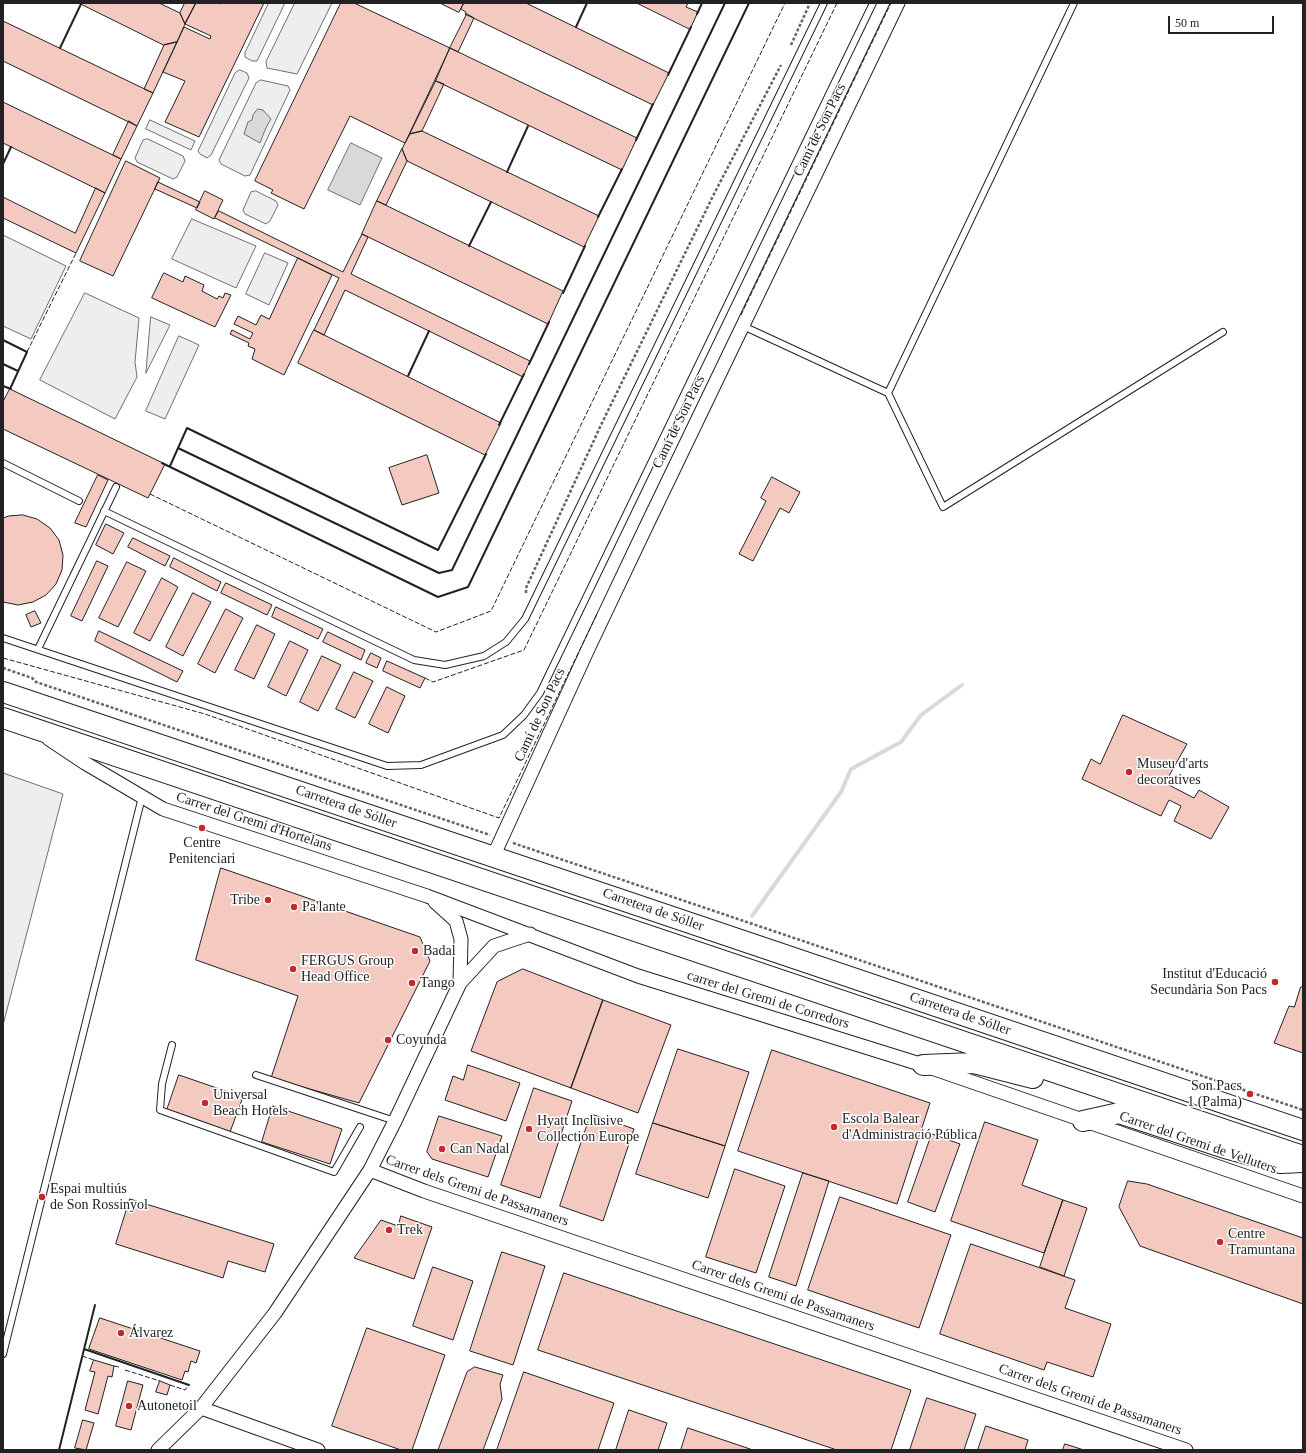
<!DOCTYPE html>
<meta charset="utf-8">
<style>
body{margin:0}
#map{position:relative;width:1306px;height:1453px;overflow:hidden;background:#fff;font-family:"Times New Roman",serif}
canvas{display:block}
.frame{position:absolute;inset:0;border:4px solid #222;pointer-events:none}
.scale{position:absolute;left:1168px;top:16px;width:106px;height:18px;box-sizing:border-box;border:2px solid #222;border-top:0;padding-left:5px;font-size:12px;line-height:14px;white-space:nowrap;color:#222;-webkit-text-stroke:3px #fff;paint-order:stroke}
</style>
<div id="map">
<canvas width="1306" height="1453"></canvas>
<div class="frame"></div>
<div class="scale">50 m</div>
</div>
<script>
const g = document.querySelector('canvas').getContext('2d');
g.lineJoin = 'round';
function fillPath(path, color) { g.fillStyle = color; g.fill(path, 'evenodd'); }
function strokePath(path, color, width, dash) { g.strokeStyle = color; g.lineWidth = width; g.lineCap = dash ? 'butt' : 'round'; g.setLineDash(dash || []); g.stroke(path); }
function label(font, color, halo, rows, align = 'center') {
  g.font = font + ' "Times New Roman",serif'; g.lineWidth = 3; g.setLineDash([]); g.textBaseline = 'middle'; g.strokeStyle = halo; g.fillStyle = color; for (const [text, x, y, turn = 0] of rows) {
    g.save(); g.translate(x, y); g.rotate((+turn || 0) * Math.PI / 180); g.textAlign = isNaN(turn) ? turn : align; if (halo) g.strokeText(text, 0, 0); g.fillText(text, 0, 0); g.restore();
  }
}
const green = new Path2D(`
 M269 3H285L257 61H252L245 57V53Z
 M295 3H332L297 74 267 68 266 62Z
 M240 70 247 73 249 78 211 155 207 158 200 154 198 151 235 73Z
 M261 80 288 86 290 90 250 175 245 176 221 164 219 160 256 83Z
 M150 120 195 141 191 150 146 129Z
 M148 139 183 156 185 161 177 177 173 179 137 162 135 158 143 140Z
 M256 191 276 201 278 205 270 221 266 224 245 214 243 210 251 192Z
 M192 219 256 246 236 288 172 259Z
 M3 235 66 266 31 339 3 326Z
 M265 253 288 263 269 305 246 294Z
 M85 293 139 318 135 362 137 377 115 419 40 380Z
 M151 317 170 325 146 373Z
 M179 336 199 345 165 419 146 411Z
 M3 773 63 794 3 1025Z`);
const water = new Path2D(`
 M258 109 263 110 271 119C266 126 263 135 260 143L244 134 248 122 252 120 253 115Z
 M351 143 382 158 360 205 328 190Z`);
const stream = new Path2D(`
 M752 916 841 792 851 769 901 742 921 715 962 685`);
const building = new Path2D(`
 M79 3H159L180 13 185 24 177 42 164 45Z
 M185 3H196L185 24 180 13Z
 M196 3H218L221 4 222 3H264L199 137 165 122 185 81 163 72 184 27 210 39 211 36 185 24Z
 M341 3H354L450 48 405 143 350 116 304 209 271 193 273 190 255 181Z
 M440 3H464L459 12Z
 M464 3H526L669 73 653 105 465 14 466 12 461 9Z
 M637 3H688L686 7 698 12 690 29Z
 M467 14 474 18 458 52 450 48Z
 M3 21 153 93 137 126 3 61Z
 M177 42 153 93 144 89 164 45Z
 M450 48 637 138 622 170 436 81Z
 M436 81 444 84 422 131 410 134Z
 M3 102 121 159 105 193 3 143Z
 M129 121 137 126 121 159 113 155Z
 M422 131 599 216 584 247 407 161 402 149 405 143 410 134Z
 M402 149 407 161 386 205 377 201Z
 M126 161 160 178 113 276 80 261Z
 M158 182 200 202 197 208 155 189Z
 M96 188 105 193 76 253 3 218V197L75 233Z
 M205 191 223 200 214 219 196 210Z
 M377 201 563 291 548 324 362 234Z
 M219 211 343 272 362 234 368 237 351 274 530 361 523 377 345 290 324 335 314 330 339 278 215 218Z
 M298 258 332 275 284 375 252 359 255 349 248 346 249 343 230 334 232 330 250 339 253 333 234 324 238 316 256 325 261 315 269 319Z
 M164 273 183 282 185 276 204 285 202 291 217 299 219 296 223 298 225 293 231 295 215 327 152 298Z
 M314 330 501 423 485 455 298 363Z
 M10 389 165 464 148 498 3 429V402Z
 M427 455 439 493 402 505 389 468Z
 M98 475 108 480 86 527 75 523Z
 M772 477 800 492 789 513 780 508 753 561 739 554 766 501 761 498Z
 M23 515 37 519 50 528 59 540 63 555 62 570 56 584 46 595 33 602 18 605 3 602V518L9 516Z
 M106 524 124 533 113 554 96 545Z
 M133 538 170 556 165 566 128 547Z
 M174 558 221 582 217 591 170 567Z
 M97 561 108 566 82 621 71 616Z
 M127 562 146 571 118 627 99 618Z
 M162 578 178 587 150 641 134 633Z
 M226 583 272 605 267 615 221 593Z
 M193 593 211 602 183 656 166 647Z
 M276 607 323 629 318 639 272 617Z
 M226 609 243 618 215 673 198 664Z
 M35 611 41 623 31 627 26 615Z
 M257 625 275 634 254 679 235 670Z
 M99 631 183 671 177 682 95 641Z
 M328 632 365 650 361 660 323 642Z
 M290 641 308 650 286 696 268 687Z
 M371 653 381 658 377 668 366 663Z
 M322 656 341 665 318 711 300 702Z
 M387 661 425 678 420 688 383 671Z
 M354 672 373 681 355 718 336 709Z
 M387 687 405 696 388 733 369 724Z
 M1123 715 1187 744 1165 783 1194 798 1199 790 1229 807 1211 839 1174 821 1181 806 1169 800 1161 816 1082 779 1091 759 1100 764Z
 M221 868 420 937 430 961 359 1103 271 1078 298 996 196 960Z
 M523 969 603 1000 571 1088 471 1051 497 982Z
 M1301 987H1303V1053L1274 1043 1289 1006 1294 1007Z
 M603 1000 671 1025 638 1113 571 1088Z
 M678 1049 749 1072 725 1146 653 1123Z
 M772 1050 930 1103 897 1204 738 1151Z
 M468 1065 520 1083 506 1121 445 1100 453 1076 463 1080Z
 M179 1075 243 1097 230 1132 167 1110Z
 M534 1088 572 1101 540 1198 501 1185Z
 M273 1106 342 1129 330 1164 262 1142Z
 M591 1114 634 1129 603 1221 560 1206Z
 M439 1116 502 1136 488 1177 432 1159 427 1152Z
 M985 1122 1038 1140 1022 1185 1063 1200 1044 1253 951 1221Z
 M653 1123 725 1146 708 1198 636 1174Z
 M932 1134 960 1144 935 1212 908 1202Z
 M735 1169 785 1186 756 1273 706 1257Z
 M803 1173 829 1181 796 1286 769 1277Z
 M1128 1181 1147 1184 1303 1238V1304L1140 1246 1119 1207Z
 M840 1197 951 1235 919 1328 808 1290Z
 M130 1199 274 1244 265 1272 228 1261 223 1278 116 1244Z
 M1063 1200 1087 1208 1064 1276 1040 1267Z
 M401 1216 432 1227 414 1279 354 1258 381 1220 398 1226Z
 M971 1244 1075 1280 1065 1308 1111 1324 1093 1377 1047 1362 1044 1370 940 1334Z
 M502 1252 545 1266 513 1365 470 1351Z
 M433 1267 473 1281 453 1340 413 1326Z
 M564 1273 911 1390 891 1450H837L538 1350Z
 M100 1318 200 1351 196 1363 191 1361 188 1372 185 1371 182 1380 89 1349Z
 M367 1328 445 1355 412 1450H401L332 1426Z
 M94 1360 114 1366 112 1377 108 1376 98 1414 85 1410 95 1372 90 1371Z
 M475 1367 503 1375 500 1384 502 1399 483 1450H438L467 1372Z
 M524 1372 614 1403 598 1450H497Z
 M128 1381 143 1385 131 1430 116 1426Z
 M160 1381 170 1385 167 1395 156 1392Z
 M927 1398 976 1414 964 1450H910Z
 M629 1410 667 1423 658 1450H616Z
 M83 1420 94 1423 86 1450 75 1448Z
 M986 1426 1028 1440 1025 1450H978Z
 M688 1428 753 1450H681Z
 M1065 1444 1084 1450H1063Z`);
const path = new Path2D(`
 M791 45 810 3
 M526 593V588L601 425 714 194 781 65
 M3 668 32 678 36 682 490 835
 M513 843 1303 1110`);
const lane = new Path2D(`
 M743 326 888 393 943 507 1223 332
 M888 393 1074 3
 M3 463 79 501
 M104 511 414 660 445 665 484 656 506 642 525 619 824 3
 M3 638 387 766 421 765 503 735 524 715 540 693 873 3
 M38 649 116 487
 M172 1045 162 1084 160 1110 334 1172 360 1127
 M256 1075 395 1121
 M3 1354 142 797`);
const street = new Path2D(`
 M49 739 85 763 163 809 427 896 638 976 923 1065 1303 1196
 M493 857 588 649 644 531 898 3
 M435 902 456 921 461 939 460 983 494 946 530 934
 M370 1170 424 1191 1186 1450
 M201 1408 318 1450
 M158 1450 201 1408 275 1313 370 1170 395 1121 460 983`);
const primary = new Path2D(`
 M3 692 619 899 1303 1130
 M3 718 1303 1156
 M923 1065 974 1063 1033 1078
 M1083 1121 1119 1113 1225 1148 1281 1163 1303 1162`);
const fence = new Path2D(`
 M741 315 891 3
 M27 352 76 253
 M150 494 436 632 491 611 785 3
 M3 658 205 714 499 818 597 614
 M425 678 433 682 524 650 837 3
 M82 1356 94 1360
 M114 1366 119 1367
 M125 1370 160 1381
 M170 1385 185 1390 189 1385`);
const wall = new Path2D(`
 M697 14 702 3
 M576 27 587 3
 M60 48 81 4
 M668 75 691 27
 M636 140 653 104
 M3 164 11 147
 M507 172 528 126
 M598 217 622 169
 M469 246 491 202
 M563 293 585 246
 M3 340 27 352 10 389
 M3 364 18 371
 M529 364 549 322
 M408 376 429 331
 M3 386 11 389
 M499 425 524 374
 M178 448 439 573 452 570 725 3
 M162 463 438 597 468 587 749 3
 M170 466 187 428 438 550 486 454
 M84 1349 189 1385
 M59 1450 95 1305`);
const markers = [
 [1129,772,4,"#c62828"],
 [202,828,4,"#c62828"],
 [268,900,4,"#c62828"],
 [294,907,4,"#c62828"],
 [415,951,4,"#c62828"],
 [293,969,4,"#c62828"],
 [1275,982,4,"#c62828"],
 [412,983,4,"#c62828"],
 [388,1040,4,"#c62828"],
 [1250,1094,4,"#c62828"],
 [205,1103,4,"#c62828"],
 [834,1127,4,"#c62828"],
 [529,1129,4,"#c62828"],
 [442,1149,4,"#c62828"],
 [42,1197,4,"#c62828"],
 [389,1230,4,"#c62828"],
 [1220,1242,4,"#c62828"],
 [121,1333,4,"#c62828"],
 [129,1406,4,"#c62828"]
];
const streetNames = [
 ["Camí de Son Pacs",820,130,-64],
 ["Camí de Son Pacs",679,422,-64],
 ["Camí de Son Pacs",540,715,-65],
 ["Carretera de Sóller",346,807,19],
 ["Carrer del Gremi d'Hortelans",254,822,18],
 ["Carretera de Sóller",653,910,19],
 ["carrer del Gremi de Corredors",768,1000,17],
 ["Carretera de Sóller",960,1014,19],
 ["Carrer del Gremi de Velluters",1198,1143,19],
 ["Carrer dels Gremi de Passamaners",477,1191,19],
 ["Carrer dels Gremi de Passamaners",783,1296,19],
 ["Carrer dels Gremi de Passamaners",1090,1400,19]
];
const poiNames = [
 ["Museu d'arts",1137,764],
 ["decoratives",1137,780],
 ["Centre",202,843,"center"],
 ["Penitenciari",202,859,"center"],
 ["Tribe",260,900,"right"],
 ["Pa'lante",302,907],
 ["Badal",423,951],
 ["FERGUS Group",301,961],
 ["Head Office",301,977],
 ["Institut d'Educació",1267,974,"right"],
 ["Secundària Son Pacs",1267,990,"right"],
 ["Tango",420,983],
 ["Coyunda",396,1040],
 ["Son Pacs",1242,1086,"right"],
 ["1 (Palma)",1242,1102,"right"],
 ["Universal",213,1095],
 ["Beach Hotels",213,1111],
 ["Escola Balear",842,1119],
 ["d'Administració Pública",842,1135],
 ["Hyatt Inclusive",537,1121],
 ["Collection Europe",537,1137],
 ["Can Nadal",450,1149],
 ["Espai multiús",50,1189],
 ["de Son Rossinyol",50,1205],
 ["Trek",397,1230],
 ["Centre",1228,1234],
 ["Tramuntana",1228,1250],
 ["Álvarez",129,1333],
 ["Autonetoil",137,1406]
];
fillPath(green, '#eee');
strokePath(green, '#6f6f6f', 1);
fillPath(water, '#d9d9d9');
strokePath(water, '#6f6f6f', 1);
strokePath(stream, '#d9d9d9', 4);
fillPath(building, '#f3c9c0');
strokePath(building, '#222', 1);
strokePath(lane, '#222', 8);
strokePath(street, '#222', 15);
strokePath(primary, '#222', 22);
strokePath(path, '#646464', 2.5, [3, 2]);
strokePath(lane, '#fff', 6);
strokePath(street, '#fff', 13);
strokePath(primary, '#fff', 20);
strokePath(fence, '#222', 1, [5, 2]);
strokePath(wall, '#222', 2);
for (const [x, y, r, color] of markers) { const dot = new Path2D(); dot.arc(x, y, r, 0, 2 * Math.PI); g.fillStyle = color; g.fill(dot); strokePath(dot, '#fff', 1.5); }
label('14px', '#222', '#fff', streetNames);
label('14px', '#222', '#fff', poiNames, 'left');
</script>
